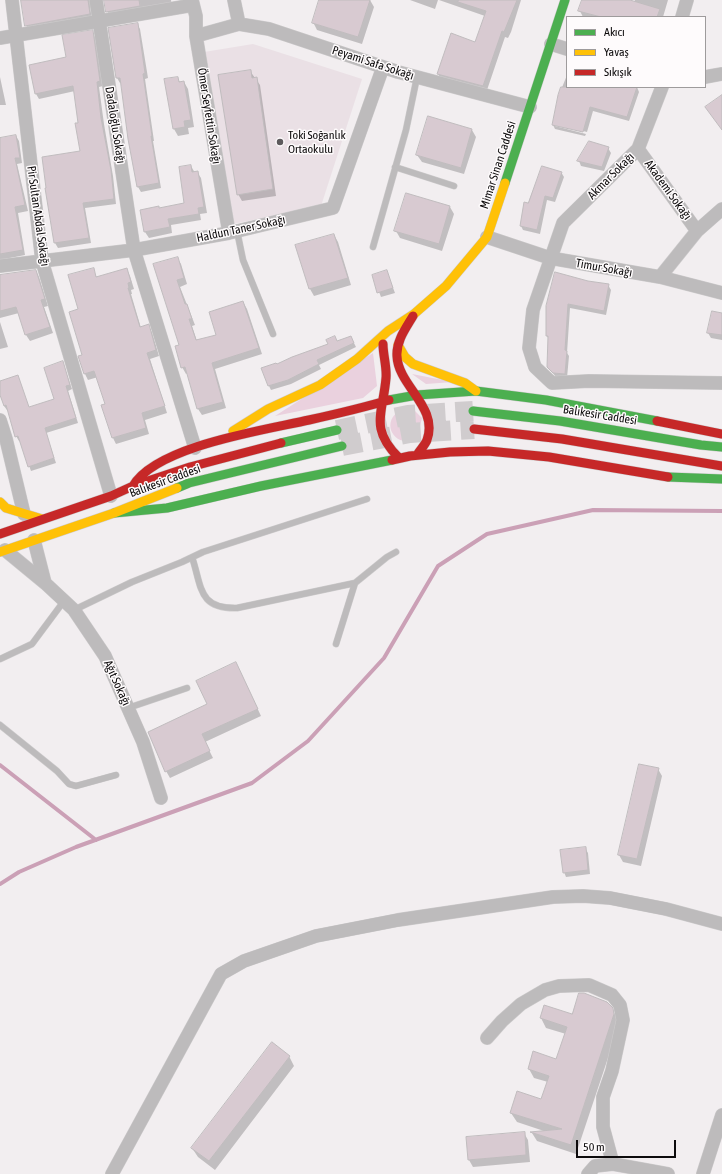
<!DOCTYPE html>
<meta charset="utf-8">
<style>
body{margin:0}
#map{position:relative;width:722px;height:1174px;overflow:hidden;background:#f2eef0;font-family:"Asap Condensed",sans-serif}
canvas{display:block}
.legend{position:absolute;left:566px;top:16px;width:140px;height:72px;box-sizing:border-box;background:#fefbfc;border:1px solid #9e9b9c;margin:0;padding:5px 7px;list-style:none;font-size:12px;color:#0d0b0c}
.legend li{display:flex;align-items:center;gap:8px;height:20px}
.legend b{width:20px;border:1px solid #9e9b9c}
.scale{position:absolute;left:576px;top:1140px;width:100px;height:18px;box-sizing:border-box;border:2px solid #0d0b0c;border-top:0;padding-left:5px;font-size:12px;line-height:14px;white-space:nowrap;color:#0d0b0c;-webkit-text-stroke:3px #fefbfc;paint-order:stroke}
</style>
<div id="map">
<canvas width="722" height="1174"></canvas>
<ul class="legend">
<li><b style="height:5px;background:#4caf50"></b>Akıcı</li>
<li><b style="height:5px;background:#ffc107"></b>Yavaş</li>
<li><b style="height:5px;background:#c62828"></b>Sıkışık</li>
</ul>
<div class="scale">50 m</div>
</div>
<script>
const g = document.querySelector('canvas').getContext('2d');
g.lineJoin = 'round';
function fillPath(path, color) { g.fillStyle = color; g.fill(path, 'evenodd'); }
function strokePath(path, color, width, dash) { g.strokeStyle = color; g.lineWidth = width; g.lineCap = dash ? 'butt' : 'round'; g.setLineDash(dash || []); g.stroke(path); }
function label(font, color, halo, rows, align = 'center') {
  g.font = font + ' "Asap Condensed",sans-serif'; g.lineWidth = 3; g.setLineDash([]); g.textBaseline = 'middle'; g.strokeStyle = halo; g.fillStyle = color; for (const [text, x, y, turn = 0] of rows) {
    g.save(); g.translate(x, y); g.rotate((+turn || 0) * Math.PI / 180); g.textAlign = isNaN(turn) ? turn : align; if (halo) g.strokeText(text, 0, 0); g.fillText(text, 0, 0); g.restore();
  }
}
const built = new Path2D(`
 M253 44 362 79 321 206 233 224 204 52Z`);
const green = new Path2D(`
 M373 353 377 386 363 398 275 416Z
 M412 374 453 382 426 384Z
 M404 409 414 410 422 418 417 438C393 451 378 418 404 409Z`);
const shadow = new Path2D(`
 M21 0H93L90 6 92 19 28 30 26 25Z
 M105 0H171L172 6 110 16 107 11Z
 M320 0H370L374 7 362 44 317 30 313 22Z
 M410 0H438L435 9Z
 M439 0H521L511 32 508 38 505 37 486 93 442 81 438 74 476 43 485 16Z
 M583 0H626L634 2 635 0H668L663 17H583L580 11Z
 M137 24 140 29 148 78 145 79 154 141H153L161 188 141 192 138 187 122 83H120L117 78Z
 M92 31 95 37 103 86 99 87 104 124 113 176 116 204 85 208 91 243 58 248 55 243 46 189 81 152 75 91 39 99 36 94 30 66 67 58Z
 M250 71 260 85 276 196 242 201 238 194Z
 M567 75V87H637L639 92 629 121 593 111 587 132 555 124V126L586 134 585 136 555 129 553 125 559 95Z
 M0 77 6 105H0Z
 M177 78 180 82H184L188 89 194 127 188 128 189 134 178 136 174 129Z
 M472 130 476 137 464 174 422 162 417 155Z
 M16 136 19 141 22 163 17 164 28 211 18 213 25 255 0 260V139Z
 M608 148 611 153 604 171 581 166 579 161Z
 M191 166 195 173 197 172 201 178 207 213 200 214 201 220 171 225 172 233 149 238 145 232 141 210 159 209 186 203Z
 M561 172 564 177 555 202 547 200 540 234 523 230 521 226 529 204Z
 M450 207 454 214 442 251 400 238 396 231Z
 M334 235 338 242 351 285 314 296 310 289 297 246Z
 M177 258 181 264 187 284 180 287 195 325 192 326 197 341 217 336 243 302 247 309 262 354 215 369 226 408 202 415 198 409 188 373 186 374 182 367 181 346 155 265Z
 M93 269 97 278 127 270 130 276 134 289 131 290 132 294H131L141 328 148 326 152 332 159 356 150 359 167 413 145 420 149 434 116 444 113 438 103 405 106 404 98 377 88 380 85 374 79 310Z
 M36 271 39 277 48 306 44 307 53 333 30 341 26 335 19 313 0 318V276Z
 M387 272 395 293 381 297 373 276Z
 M588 282 608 285 611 290 606 315 570 308 567 353 569 356 567 378 556 377 548 367 549 340 547 336V306Z
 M722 314V340L711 338 708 333Z
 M0 322 8 347 0 349Z
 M351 337 356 347 319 365 321 369 291 384 271 390 269 386 277 366Z
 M63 363 72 389 68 391 78 423 46 433 56 463 31 471 20 441H19L16 436 8 410H7L4 406 0 392V382L18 376 29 408 55 400Z
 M240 671 261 716 205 742 213 758 170 778 166 771 208 705Z
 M658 769 662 776 641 866 623 862 619 855Z
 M585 848 588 853 590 874 566 877 564 872Z
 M545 1006 573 1015 612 1009 618 1019 619 1025 576 1154 537 1141 532 1133 547 1132 517 1122 511 1113 542 1100 548 1082 534 1078 529 1069 557 1060 566 1034 546 1028 541 1018Z
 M289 1056 294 1066 215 1170 198 1157 192 1148Z
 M524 1133 528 1140 530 1162 473 1167 469 1160Z`);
const stream = new Path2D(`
 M0 765 96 840
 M0 884 19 872 76 847 252 783 308 741 384 658 438 566 487 534 593 510 722 511`);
const building = new Path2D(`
 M21 0H88L90 14 25 26Z
 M104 0H139L140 6 106 12Z
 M319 0H370L358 37 312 23Z
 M459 0H517L504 32 502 31 483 86 437 74 451 33 475 42 486 11 458 2Z
 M582 0H630L660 9 657 17H601L578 11Z
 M138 23 145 73 143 74 152 136H151L159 183 137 187 128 139 120 78H116L108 28Z
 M93 30 100 81 97 82 101 118 111 170 114 199 83 203 89 238 54 243 45 188H46L42 157 80 151 75 123H78L73 86 35 94 29 65 66 57 62 35Z
 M251 70 252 78 257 77 273 189 237 195 218 75Z
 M178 77 179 82 184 81 191 120 184 121 185 127 173 129 164 79Z
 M561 87H637L627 117 590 107 583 132 552 125 558 95Z
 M722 95V130L705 107Z
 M428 116 472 129 461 168 416 155Z
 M16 135 20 158H15L25 205 15 207 23 250 0 254V138Z
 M589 141 609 147 602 167 577 161Z
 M191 165 192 172 198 171 204 207 198 208 199 214 168 219 170 227 144 232 140 210 159 206V208L184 203 179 167Z
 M542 166 562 172 553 198 545 196 537 230 520 226 524 202 528 203Z
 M406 193 450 206 439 244 394 231Z
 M334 234 348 278 309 289 295 245Z
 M178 257 184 278 177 280 185 304H187L192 319H189L196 340 216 335 209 312 243 301 259 348 212 363 223 402 197 409 185 367 181 368 175 346 179 345 153 264Z
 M94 268 96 277 127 268 131 282 128 283 129 288H128L140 327 149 324 156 350 147 353 165 406 142 413 146 428 112 438 101 405 105 404 94 371 84 374 78 356 82 355 69 312 78 309 68 275Z
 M36 270 45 299 41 300 50 327 25 335 16 307 0 311V275Z
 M387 270 393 288 377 293 372 275Z
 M555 272 588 281 609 284 604 311 568 304 565 350 567 351 565 374 553 373 547 367 548 336H546V306Z
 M712 311 722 313V335L707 333Z
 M335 336 337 341 351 336 354 343 317 360 319 364 288 380 268 386 261 368 276 363 277 364 292 357 328 344 326 340Z
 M63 361 70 385 66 386 76 418 45 428 54 458 28 467 18 436 15 437 6 405 4 406 0 395V381L18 375 29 407 54 399 44 368Z
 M236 662 258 709 202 734 210 751 165 772 148 732 207 704 196 681Z
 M639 764 659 768 637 859 618 855Z
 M586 847 588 870 563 873 560 850Z
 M579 993H584L607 1002 613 1008 614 1014 571 1145 530 1132 562 1129 510 1113 517 1091 541 1099 549 1076 528 1069 533 1051 556 1059 567 1027 540 1018 544 1005 572 1014Z
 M272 1042 290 1056 209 1161 191 1148Z
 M525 1132 526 1155 468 1160 466 1137Z`);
const primaryTunnel = new Path2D(`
 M337 430 408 415 473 411
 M342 446 410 433 474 429`);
const lane = new Path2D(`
 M395 167 454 186
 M237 231 243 260 273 334
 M373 247 406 130 417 77
 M192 557C202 587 198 609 237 608L355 583
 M74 610 132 582 182 562 203 552 367 499
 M336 644 355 583 387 557 396 552
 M0 659 32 644 64 601
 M128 708 187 688
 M0 725 57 771 69 784 76 786 116 775`);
const street = new Path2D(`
 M12 0 42 261 111 496
 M96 0 134 250 195 448
 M192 0 196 16V36L229 233
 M234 0 239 24 269 29 398 72 530 107
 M682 17 687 0
 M196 36 239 24
 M0 38 193 5
 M551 44 567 49
 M705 77 722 74
 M662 87 638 149 563 223 533 310 529 348 535 367 552 383 589 381 722 383
 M638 149 697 231
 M487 237 550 258 660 277 722 293
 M0 266 134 250 229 233 333 208 383 67
 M660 277 697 231 722 209
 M0 420 6 439 24 514
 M5 550 45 583 34 540
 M45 583 74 610 105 656 143 742 161 798
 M487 1038 502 1021 521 1004 545 990 559 986 589 985 612 995 620 1005 623 1020 612 1071 603 1097V1127L613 1164
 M112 1174 221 974 244 961 316 936 398 920 553 897 583 896 610 898 666 909 722 924
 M588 1174 595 1166 613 1164 668 1174
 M703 1174 722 1115`);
const fast = new Path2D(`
 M505 183 565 0
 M389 400 417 395 476 391 546 400 657 421
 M473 411 560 421 701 445 722 447
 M281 443 337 430
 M668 477 722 479
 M177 488 189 483 342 446
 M114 513 167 508 261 486 392 460`);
const slow = new Path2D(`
 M414 314 446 286 487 237 505 183
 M398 345 405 357 413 364 465 383 476 391
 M233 431 268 409 320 385 357 359 388 331 414 314
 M0 502 6 508 42 519
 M0 552 114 513 177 488`);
const jam = new Path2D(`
 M413 316C406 328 396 341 397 356 398 386 439 407 427 440 425 445 420 450 417 455
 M383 344C383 355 387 367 386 378 383 414 369 428 399 458
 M657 421 722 434
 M474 429 562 439 722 466
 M392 460 410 456 450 452 488 451 549 457 668 477
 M133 486C156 446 265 430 309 420 336 414 362 408 389 400
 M0 534 111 496 133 486 190 467 281 443`);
const markers = [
 [280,142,4,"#5d5a5c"]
];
const streetNames = [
 ["Peyami Safa Sokağı",373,63,18],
 ["Ömer Seyfettin Sokağı",209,116,81],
 ["Dadaloğlu Sokağı",115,125,81],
 ["Mimar Sinan Caddesi",498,165,-72],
 ["Akmar Sokağı",611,176,-45],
 ["Akademi Sokağı",668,190,54],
 ["Pir Sultan Abdal Sokağı",38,216,82],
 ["Haldun Taner Sokağı",241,229,-12],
 ["Timur Sokağı",604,268,10],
 ["Balıkesir Caddesi",600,415,9],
 ["Balıkesir Caddesi",165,481,-20],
 ["Ağıt Sokağı",117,683,66]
];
const poiNames = [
 ["Toki Soğanlık",288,135],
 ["Ortaokulu",288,149]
];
fillPath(built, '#eae0e5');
fillPath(green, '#ead1de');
fillPath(shadow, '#0003');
strokePath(stream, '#cba0b6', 4);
fillPath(building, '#d8cad1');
strokePath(building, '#c0bcbe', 1);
strokePath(primaryTunnel, '#d0ccce', 20, [20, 10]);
strokePath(lane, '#cdcbcc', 7);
strokePath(street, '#cdcbcc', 14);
strokePath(fast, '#cdcbcc', 10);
strokePath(slow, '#cdcbcc', 10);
strokePath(jam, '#cdcbcc', 10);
strokePath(lane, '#bdbbbc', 6);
strokePath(street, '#bdbbbc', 13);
strokePath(fast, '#4caf50', 9);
strokePath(slow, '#ffc107', 9);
strokePath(jam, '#c62828', 9);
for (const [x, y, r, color] of markers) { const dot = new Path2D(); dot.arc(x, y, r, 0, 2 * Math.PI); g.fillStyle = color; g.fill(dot); strokePath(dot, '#fefbfc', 1.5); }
label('12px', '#0d0b0c', '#fefbfc', streetNames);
label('12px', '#0d0b0c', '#fefbfc', poiNames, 'left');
</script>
